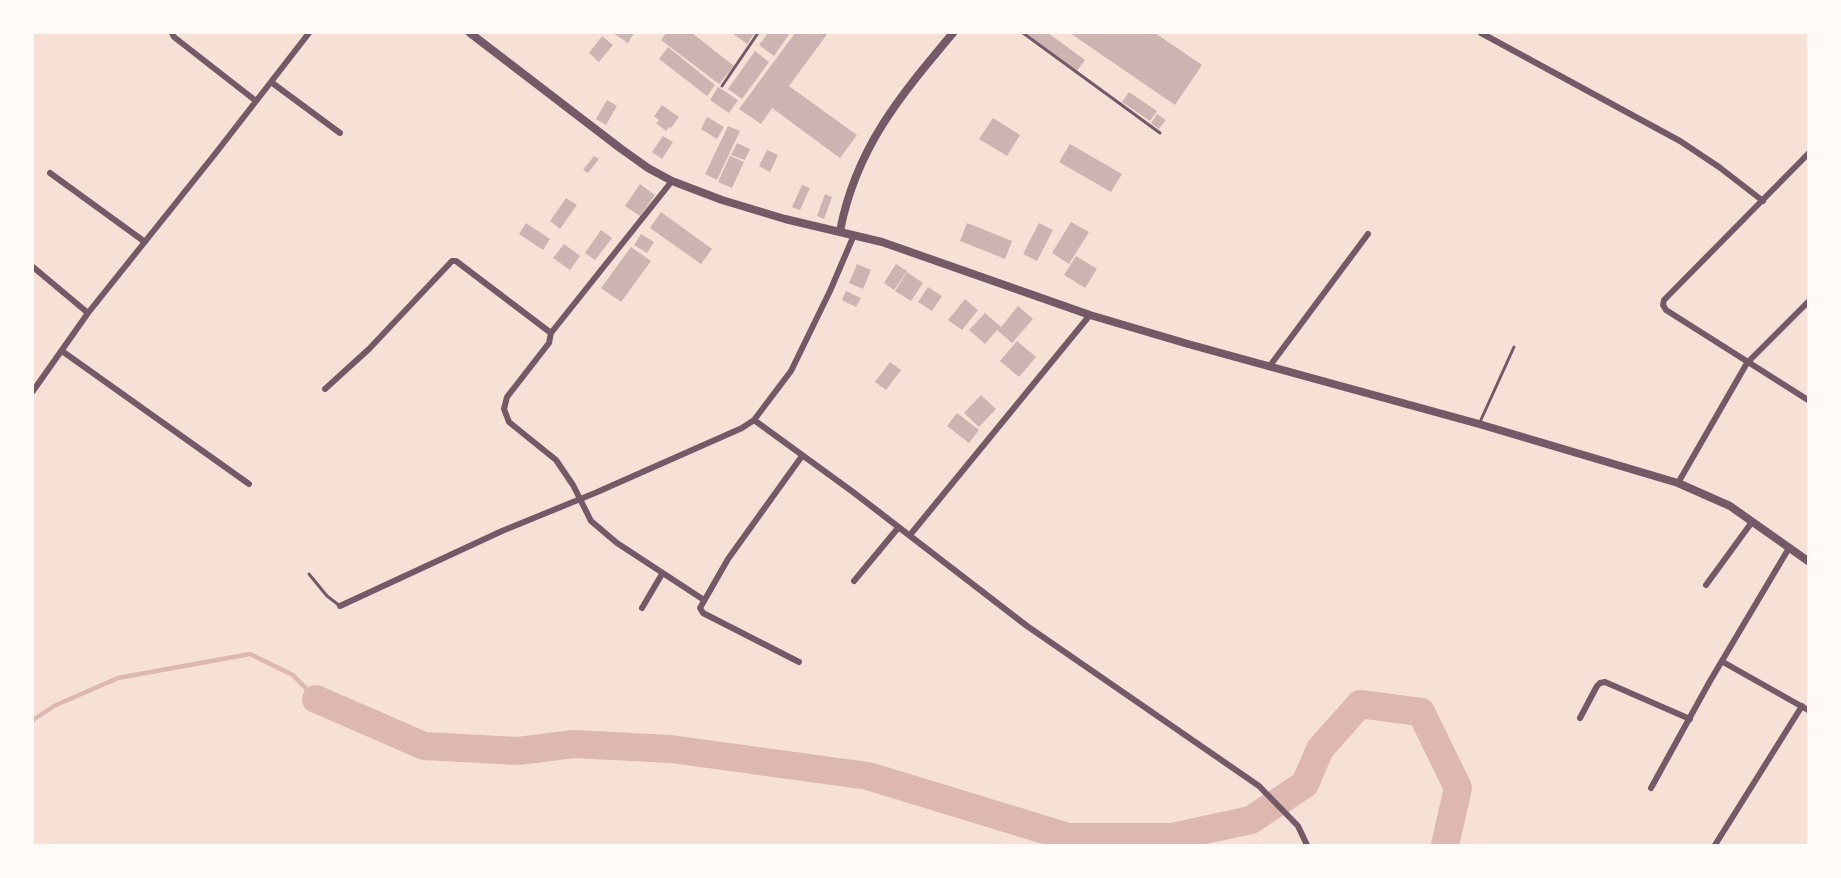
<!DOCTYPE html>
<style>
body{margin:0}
#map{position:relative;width:1841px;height:878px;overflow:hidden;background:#f7e1d7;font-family:Montserrat,sans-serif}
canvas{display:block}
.frame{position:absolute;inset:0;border:34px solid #fffaf5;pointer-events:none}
</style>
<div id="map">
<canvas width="1841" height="878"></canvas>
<div class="frame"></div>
</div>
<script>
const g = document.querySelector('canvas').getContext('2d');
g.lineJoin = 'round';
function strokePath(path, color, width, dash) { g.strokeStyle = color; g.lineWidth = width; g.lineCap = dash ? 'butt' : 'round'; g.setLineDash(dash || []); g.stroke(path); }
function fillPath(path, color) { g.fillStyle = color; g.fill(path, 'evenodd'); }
const stream = new Path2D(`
 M33 720 54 706 118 678 250 654 293 675 316 699`);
const river = new Path2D(`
 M316 699 424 746 518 751 574 744 671 749 868 776 1068 837H1172L1251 820 1305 784 1320 749 1360 704 1421 712 1458 788 1445 845`);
const building = new Path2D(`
 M613 33H634L628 43Z
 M666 33H692L734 66 719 84 661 40Z
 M732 33H755L747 44Z
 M768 33H790L774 56 759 45Z
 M795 33H828L789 86 857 135 840 158 772 108 761 124 739 109Z
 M1028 33H1048L1085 60 1077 71 1027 34Z
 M1070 33H1155L1202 65 1175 105Z
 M602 36 613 45 599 62 589 53Z
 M668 47 715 85 707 96 659 59Z
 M755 51 769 62 742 99 728 89Z
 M718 87 738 100 729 113 710 100Z
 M1129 92 1157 111 1150 121 1122 102Z
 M607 100 617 106 606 125 596 119Z
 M662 105 679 117 671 128 669 127 666 131 656 123 659 120 654 116Z
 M1157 114 1166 120 1159 129 1151 123Z
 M707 117 724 127 717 139 701 129Z
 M993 118 1020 135 1007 156 979 139Z
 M728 126 740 131 717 180 705 174Z
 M663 136 673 142 662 159 652 152Z
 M737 143 750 149 745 160 731 155Z
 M1070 144 1122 174 1111 192 1059 162Z
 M767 150 778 155 770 172 759 166Z
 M594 156 599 159 588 173 583 170Z
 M730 156 744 162 732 188 718 182Z
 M640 184 655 195 640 216 625 206Z
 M802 185 810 188 800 210 792 207Z
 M825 194 832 197 824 219 817 216Z
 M566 198 577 205 560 229 550 221Z
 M661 212 712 249 701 264 650 228Z
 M1071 222 1089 232 1069 264 1052 253Z
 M526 223 550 239 543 250 519 234Z
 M967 223 1012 241 1005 259 960 241Z
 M1039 223 1053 230 1037 261 1023 254Z
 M601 230 612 238 595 260 585 253Z
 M641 234 654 242 647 253 634 245Z
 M564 244 580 256 570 270 553 258Z
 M631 247 651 261 621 302 601 288Z
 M1076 256 1097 269 1085 288 1064 275Z
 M857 264 871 270 863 289 849 283Z
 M896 264 907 271 894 290 884 283Z
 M907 272 923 283 911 301 895 291Z
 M928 287 942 296 932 311 918 302Z
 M846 291 861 298 856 307 842 300Z
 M965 299 978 310 962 330 948 320Z
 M1018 306 1033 319 1012 343 997 330 985 344 969 330 985 313 1001 327Z
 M1017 341 1036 357 1019 377 1000 361Z
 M890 362 901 370 886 390 875 382Z
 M981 395 996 409 979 427 964 413Z
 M957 413 979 430 969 443 947 426Z`);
const service = new Path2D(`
 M1023 33 1160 133
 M722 86 758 33
 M1480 422 1514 347
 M309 574 327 596 340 606`);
const minor = new Path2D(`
 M172 33 174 37 256 101
 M1481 33 1680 141 1719 167 1763 201
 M271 82 340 133
 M1808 154 1664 300 1663 305 1666 310 1808 400
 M50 173 145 242
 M33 267 88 313
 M551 333 672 181
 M62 351 249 484
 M1269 367 1368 234
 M325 389 369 349 452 261H456L551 333 549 343 507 397 504 409 509 422 556 460 573 485 591 521 617 543 704 600
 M33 391 88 313 215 154 309 33
 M754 420 853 492 1027 626 1259 786 1298 826 1307 845
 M1678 483 1747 363 1808 302
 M910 535 1090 315
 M854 581 898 528
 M1706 585 1752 522
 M340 606 502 531 595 493 742 428 754 420 791 371 830 291 854 235
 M642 608 662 574
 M799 662 703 613 700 608 728 559 802 456
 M1723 662 1808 710
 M1580 718 1597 686 1600 683 1605 682 1690 719
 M1651 788 1710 681 1789 548
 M1715 845 1802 706`);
const tertiary = new Path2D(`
 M470 33 620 148 648 168 672 181 722 200 785 219 882 242 1090 315 1188 344 1479 424 1678 483 1730 506 1808 561
 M840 231C856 148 900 96 953 33`);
strokePath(stream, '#dcb8b0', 4.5);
strokePath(river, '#dcb8b0', 28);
fillPath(building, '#ccb4b1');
strokePath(service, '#755966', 3);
strokePath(minor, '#755966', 6);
strokePath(tertiary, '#755966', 8);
</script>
